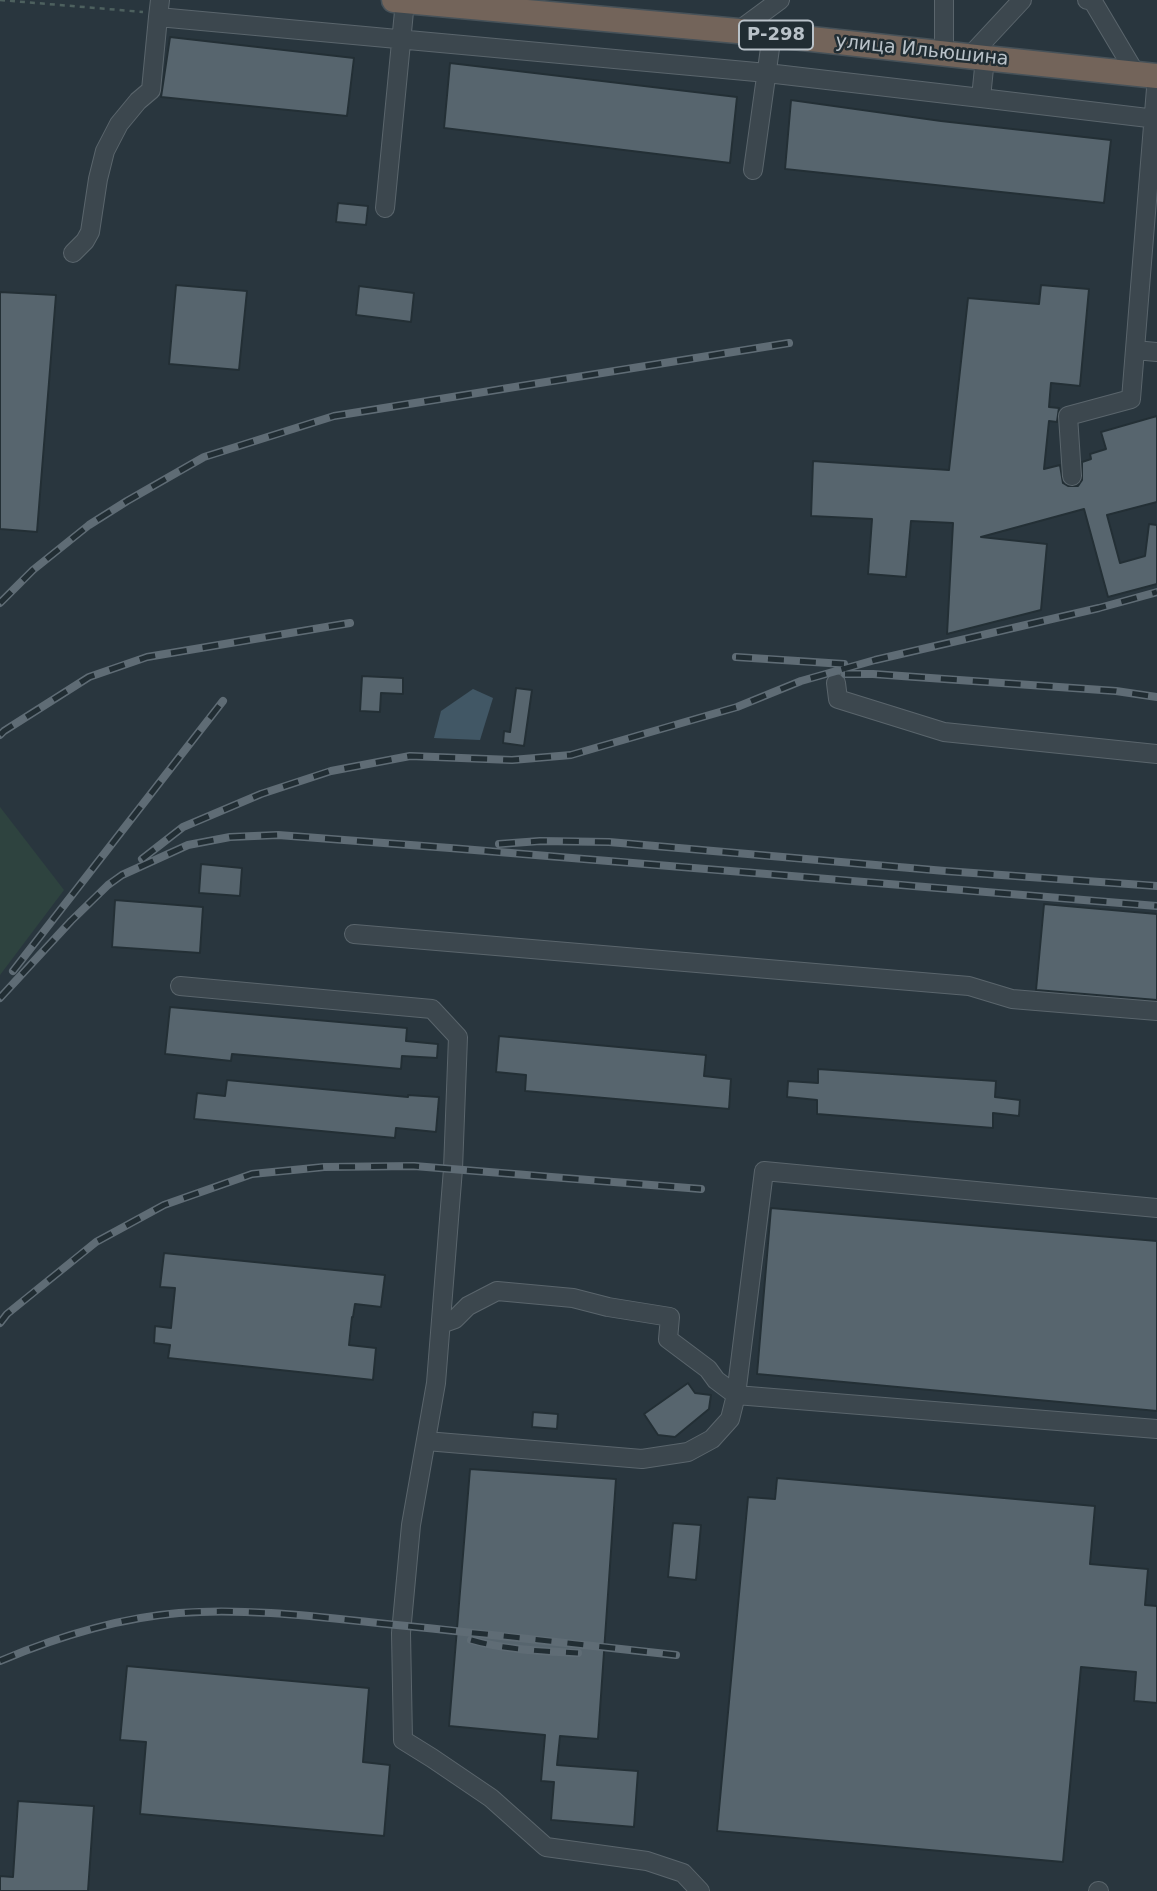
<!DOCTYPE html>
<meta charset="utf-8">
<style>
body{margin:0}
canvas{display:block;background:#29363e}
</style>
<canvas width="1157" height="1891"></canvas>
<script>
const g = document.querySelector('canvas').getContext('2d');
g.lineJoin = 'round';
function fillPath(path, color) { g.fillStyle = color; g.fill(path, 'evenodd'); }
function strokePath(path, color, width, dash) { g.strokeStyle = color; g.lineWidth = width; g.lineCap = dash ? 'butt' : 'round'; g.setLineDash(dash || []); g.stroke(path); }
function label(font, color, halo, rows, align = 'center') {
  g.font = font + ' "DejaVu Sans",sans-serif'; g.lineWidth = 5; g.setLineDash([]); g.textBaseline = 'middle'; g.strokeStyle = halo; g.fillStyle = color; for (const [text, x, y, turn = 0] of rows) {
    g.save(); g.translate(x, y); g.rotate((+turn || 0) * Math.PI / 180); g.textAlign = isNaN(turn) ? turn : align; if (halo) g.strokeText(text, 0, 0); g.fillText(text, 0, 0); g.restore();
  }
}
const green = new Path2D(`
 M0 807 64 890 0 975Z`);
const water = new Path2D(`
 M473 689 493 698 480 740 434 738 441 711Z`);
const building = new Path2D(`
 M170 37 354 58 347 116 161 97Z
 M450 63 737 97 730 163 444 128Z
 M791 100 941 121 1111 140 1104 203 785 169Z
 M338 203 368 206 366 225 336 222Z
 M176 285 247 291 239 370 169 364Z
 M1041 285 1089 289 1080 386 1051 383 1049 407 1059 408 1057 422 1049 421 1044 469 1060 465 1063 483 1068 486H1078L1082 480V462L1091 459 1090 454 1106 449 1101 432 1157 416V502L1107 515 1120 563 1145 556 1149 524 1157 525V584L1108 597 1084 509 981 537 1047 544 1041 610 947 634 953 523 911 521 906 577 868 574 872 519 811 516 813 461 949 470 968 298 1039 304Z
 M359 286 414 293 411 322 356 315Z
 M0 292 56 295 37 532 0 529Z
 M362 676 403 678V694L381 693 380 712 360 711Z
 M516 688 532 690 524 746 503 743 504 731 510 732Z
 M201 864 242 868 240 896 199 893Z
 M115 900 203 907 200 953 112 947Z
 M1044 904 1157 914V1000L1036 990Z
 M170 1007 407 1028 406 1041 438 1044 437 1058 402 1056 401 1069 232 1054 231 1061 165 1054Z
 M499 1036 706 1055 704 1076 731 1079 729 1109 525 1091 526 1075 496 1072Z
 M818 1069 996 1081 995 1097 1020 1100 1019 1116 993 1113V1128L817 1114V1100L787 1097 788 1081 818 1083Z
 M227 1080 408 1097V1095L439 1097 436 1132 396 1128 395 1138 194 1119 197 1093 225 1096Z
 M771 1208 1157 1241V1411L757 1374Z
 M164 1253 385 1275 381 1307 355 1304 353 1317H352L349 1345 376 1348 373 1380 168 1358 170 1345 154 1343 155 1326 171 1328 175 1288 160 1287Z
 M688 1383 695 1393 711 1395 709 1409 675 1437 658 1435 644 1414Z
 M533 1412 558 1414 557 1429 532 1427Z
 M470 1469 616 1479 598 1739 560 1736 557 1765 638 1771 634 1827 551 1820 554 1782 541 1781 545 1735 449 1726Z
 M777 1478 1095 1506 1090 1564 1148 1569 1145 1605 1157 1606V1703L1134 1701 1136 1672 1081 1667 1063 1862 717 1831 748 1497 775 1499Z
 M673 1523 701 1525 696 1580 668 1577Z
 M127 1666 369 1688 363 1762 390 1765 384 1836 140 1814 146 1742 120 1740Z
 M18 1801 94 1806 88 1891H0V1876L13 1877Z`);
const path = new Path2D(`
 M0 0 143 12`);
const minor = new Path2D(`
 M160 0 158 17 767 73 981 98
 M944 0V54
 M1087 0H1092L1136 74
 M738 31 780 0
 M969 57 1022 0
 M985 58 981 98 1157 119
 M753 170 772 34
 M385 208 405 1
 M73 253 85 241 90 232 98 179 105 151 119 124 138 101 151 90 158 17
 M1135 350 1157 352
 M1072 476 1068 416 1131 399 1157 76
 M836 683 838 699 944 732 1157 754
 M354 934 969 986 1012 999 1157 1011
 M180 986 432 1009 458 1037 453 1169 436 1383 411 1525 401 1633 403 1740 432 1758 491 1798 546 1847 647 1861 683 1873 700 1891
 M441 1324 455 1319 468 1306 497 1291 573 1298 608 1307 670 1317 668 1339 708 1369 716 1380 736 1395 764 1171 1157 1208
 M426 1441 642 1459 688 1452 712 1439 730 1419 736 1395 1157 1429
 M1098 1891H1099`);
const highway = new Path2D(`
 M394 0 738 31 985 58 1157 76`);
const rail = new Path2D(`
 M0 603 33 570 89 525 127 501 204 457 334 416 789 343
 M736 657 844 664
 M845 674H873L1116 691 1157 697
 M0 735 4 731 89 677 147 657 350 623
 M499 844 540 841 609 842 945 871 1157 886
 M142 859 183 827 261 794 331 771 410 756 512 760 571 755 737 707 801 681 875 660 1099 608 1157 592
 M13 971 223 701
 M0 998 71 921 108 885 122 875 188 845 230 837 278 835 450 848 1157 906
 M0 1323 7 1314 96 1242 164 1205 252 1174 324 1167 414 1166 701 1189
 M471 1640C506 1650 542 1651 578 1653
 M0 1661C57 1637 117 1618 179 1613 252 1607 334 1619 407 1626 497 1635 587 1645 676 1655`);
const shields = [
 [776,35,74]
];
const shieldNames = [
 ["Р-298",776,35]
];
const streetNames = [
 ["улица Ильюшина",922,51,6]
];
fillPath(green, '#2e433f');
fillPath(water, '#415765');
fillPath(building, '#57656e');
strokePath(building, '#232f35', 2);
strokePath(minor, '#5a656c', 20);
strokePath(highway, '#475259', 27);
strokePath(path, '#4d605e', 2.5, [5, 5]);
strokePath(minor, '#3c474e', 18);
strokePath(highway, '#73645a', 24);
strokePath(rail, '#5f6c75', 8);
strokePath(rail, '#212d33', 5, [16]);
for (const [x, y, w] of shields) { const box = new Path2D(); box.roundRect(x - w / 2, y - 14.5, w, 29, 5); g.fillStyle = '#212d33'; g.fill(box); strokePath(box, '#b9c2c9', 2); }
label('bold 18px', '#b9c2c9', null, shieldNames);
label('19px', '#b9c2c9', '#212d33', streetNames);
</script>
